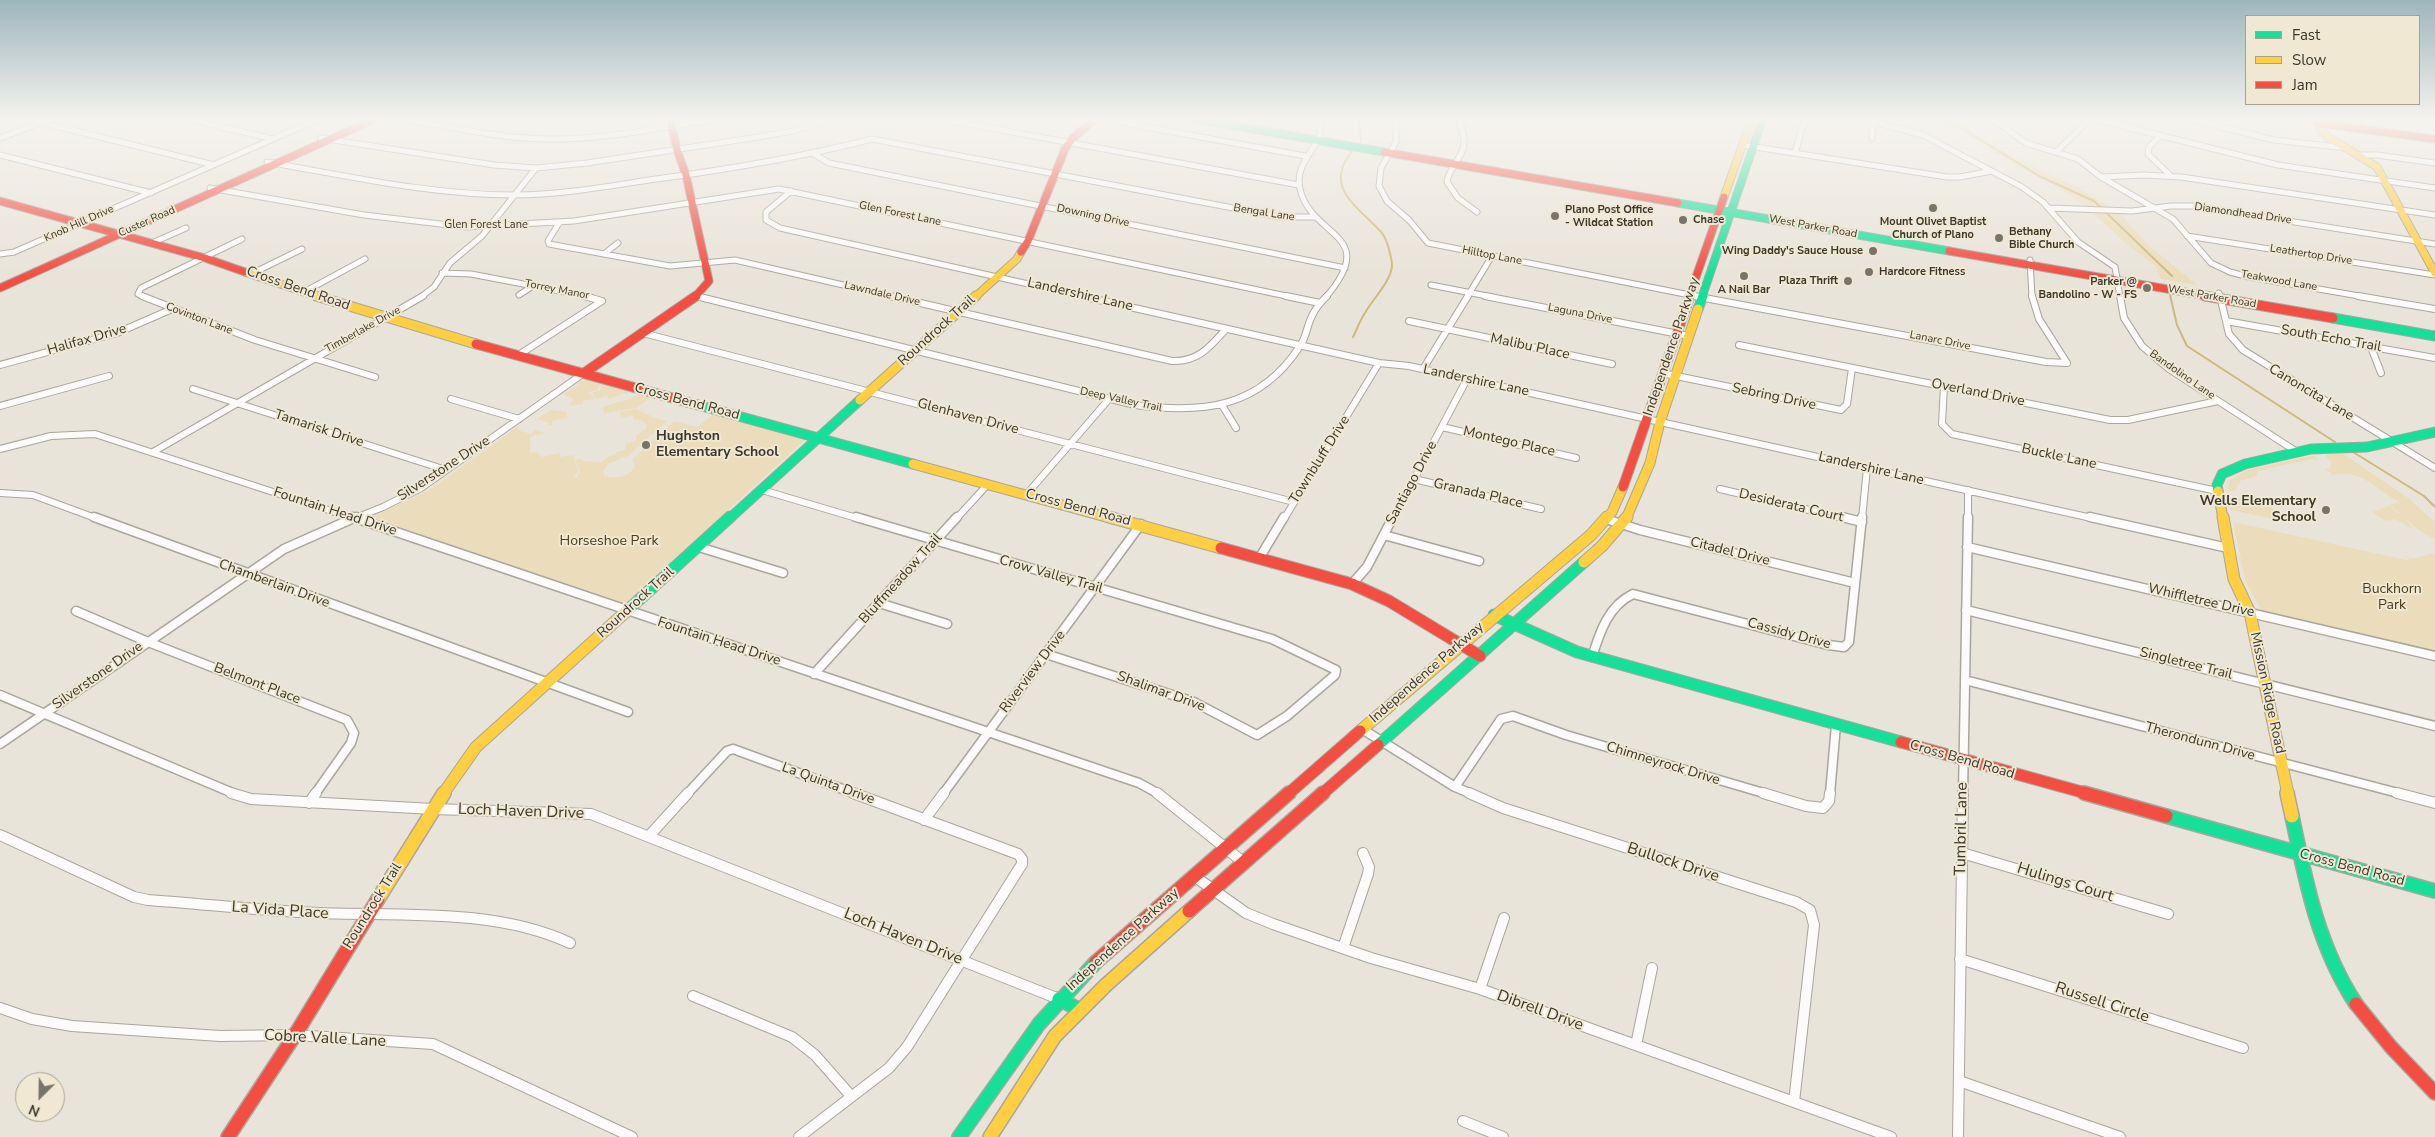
<!DOCTYPE html>
<style>
body{margin:0}
#map{position:relative;width:2435px;height:1137px;overflow:hidden;background:#e9e4d9;font-family:"Nunito Sans",sans-serif}
canvas{display:block}
.legend{position:absolute;left:2245px;top:15px;width:175px;height:90px;box-sizing:border-box;background:#f0e8d2;border:1px solid #a7a190;margin:0;padding:6px 9px;list-style:none;font-size:15px;color:#3a372e}
.legend li{display:flex;align-items:center;gap:10px;height:25px}
.legend b{width:25px;border:1px solid #a7a190}
.north{position:absolute;left:15px;top:1072px;width:50px;height:50px;box-sizing:border-box;background:#f0e8d2;border:1px solid #a7a190;border-radius:50%;rotate:203deg;font-size:14px;font-weight:700;line-height:20px;text-align:center;color:#3a372e}
.north::after{content:'';display:block;margin:auto;width:18px;height:22px;background:#77746a;clip-path:polygon(50% 0,100% 100%,50% 72%,0 100%)}
</style>
<div id="map">
<canvas width="2435" height="1137"></canvas>
<ul class="legend">
<li><b style="height:6px;background:#16e098"></b>Fast</li>
<li><b style="height:6px;background:#ffcf43"></b>Slow</li>
<li><b style="height:6px;background:#f24e42"></b>Jam</li>
</ul>
<div class="north">N</div>
</div>
<script>
const g = document.querySelector('canvas').getContext('2d');
g.lineJoin = 'round';
function fillPath(path, color) { g.fillStyle = color; g.fill(path, 'evenodd'); }
function strokePath(path, color, width, dash) { g.strokeStyle = color; g.lineWidth = width; g.lineCap = dash ? 'butt' : 'round'; g.setLineDash(dash || []); g.stroke(path); }
function label(font, color, halo, rows, align = 'center') {
  g.font = font + ' "Nunito Sans",sans-serif'; g.lineWidth = 4; g.setLineDash([]); g.textBaseline = 'middle'; g.strokeStyle = halo; g.fillStyle = color; for (const [text, x, y, turn = 0] of rows) {
    g.save(); g.translate(x, y); g.rotate((+turn || 0) * Math.PI / 180); g.textAlign = isNaN(turn) ? turn : align; if (halo) g.strokeText(text, 0, 0); g.fillText(text, 0, 0); g.restore();
  }
}
const green = new Path2D(`
 M1913 118H1934L1957 123 1969 128 1996 148 2076 187 2120 213 2146 243 2197 285 2161 279 2156 266 2131 248 2083 204 2049 182 2016 166 1947 125Z
 M2321 118H2375L2379 123 2368 122 2364 126 2322 121Z
 M586 380 600 384 597 390 588 392 593 396 594 399 583 401V404L569 406 574 399 563 394Z
 M601 384 627 391 629 392 608 399 607 396 596 399 592 392 600 391Z
 M638 394 650 398 637 408 604 413 603 408C613 401 628 403 638 394Z
 M636 409 658 419 667 421 628 456 608 464 603 471 605 476C616 479 628 477 635 467L633 459 674 421 697 427 712 415 805 440 625 603 419 536 421 534 372 517 428 491 520 425 517 430 531 434 535 430 545 433 532 436 530 438V453L537 452 542 457 560 453 559 457 573 455 578 472 573 477 577 478 580 471 575 460 582 459 583 461 602 462 607 457 616 454V452L625 450 626 443 636 441V435L646 429 647 424 638 419 634 420 633 415 621 418 620 412Z
 M551 410 567 412V418L552 421V425L546 426 550 423 537 419Z
 M2342 453 2407 497 2435 522V539C2415 531 2407 518 2390 505L2400 502C2375 490 2362 468 2333 475L2325 469 2330 468 2331 462 2325 455Z
 M2310 456H2315L2318 460 2312 459 2257 471V476L2240 481 2235 491H2227L2230 480 2247 470Z
 M2248 494 2260 498 2289 522 2230 510 2228 498 2243 499Z
 M2389 506 2404 517 2414 530 2395 519 2386 521 2372 512Z
 M2233 522 2411 561 2404 555 2411 559 2435 553V651L2261 610 2245 580Z`);
const stream = new Path2D(`
 M1359 118 1361 140
 M1926 118 1955 124 2039 176 2094 201 2172 276
 M2170 295 2177 325 2187 346 2335 442
 M1353 337C1357 329 1360 320 1365 313 1372 300 1391 281 1392 266 1392 259 1387 239 1382 233 1359 207 1320 187 1354 149
 M2353 452 2424 496 2435 507`);
const streetFar3 = new Path2D(`
 M23 118 214 165
 M185 118 273 139
 M396 118C446 126 496 138 547 139 606 140 664 127 722 118
 M936 118 1299 185
 M1097 118 1305 156
 M1322 118C1321 124 1321 131 1319 137 1311 156 1295 166 1300 189 1311 238 1381 233 1326 297
 M1396 118V142L1381 168 1379 186 1387 201 1409 220 1428 243 1700 297
 M1459 118C1461 126 1464 134 1464 142 1464 157 1449 167 1447 182L1458 198 1477 212
 M1858 118 1923 135 2022 187 2043 202 2078 242 2115 267 2120 297
 M1991 118 2026 143 2078 159 2101 177 2173 219 2211 263 2230 272 2249 277 2365 297
 M2091 118 2278 165 2435 188
 M2186 118 2274 140 2347 148
 M2160 136 2149 147 2148 154 2171 176
 M0 138 54 118
 M321 138 494 165 536 168 587 163 752 138 792 131 839 118
 M1872 138 1873 122
 M1743 145 1947 177H1960L1992 171
 M2056 152 2091 118
 M1795 153 1805 118
 M814 154 829 163 1345 268
 M0 155 151 193
 M2359 155H2377L2435 163
 M267 162C348 176 431 195 514 195 559 195 604 187 649 180 724 170 799 158 872 139L1280 217H1316
 M2103 177 2144 175 2181 177 2435 215
 M210 188 364 215 466 227 574 221 779 189 1291 297
 M791 191 766 212V220L780 228 1086 297
 M2049 208 2132 211 2171 206H2193L2435 244
 M559 223 548 241 549 244 670 266 735 260 895 297
 M2187 236 2435 275
 M152 243 186 228
 M0 254 14 252 321 118
 M604 254 618 243
 M2030 260 2032 297
 M253 273 302 249
 M442 273 471 274 591 297
 M1431 285 1492 297
 M304 292 365 259
 M2219 293 2220 297
 M519 295 533 286
 M696 296 700 297
 M145 297 138 294 141 288 242 239
 M421 297 434 287 450 263 482 236 536 168
 M1467 297 1492 256`);
const streetFar2 = new Path2D(`
 M142 296 255 340 375 377
 M696 296 1135 405C1203 414 1260 408 1300 346 1307 336 1307 324 1313 314 1316 307 1322 301 1327 296
 M890 296 1172 361C1198 362 1210 347 1226 329
 M1081 296 1379 363 1409 366 2096 519
 M1286 296 1320 303
 M1485 296 1689 336
 M1694 296 2046 362 2067 363 2039 319 2032 296
 M2120 296 2124 318 2142 346 2169 369 2297 452
 M2220 296 2229 334 2243 350 2435 468
 M2358 296 2435 309
 M1409 321 1612 364
 M2226 321 2435 358
 M643 333 1294 502
 M1739 345 2110 420H2128L2218 401
 M2371 347 2381 373
 M517 356 602 301 584 296
 M0 365 117 333 172 309
 M1423 369 1468 296
 M1662 373 1841 410 1847 404 1852 368
 M1944 386 1942 424 1952 434 2217 491
 M193 389 446 470
 M451 399 519 419
 M1222 405 1236 428
 M0 406 109 376
 M1442 427 1576 458
 M0 449 51 436 95 434 356 519
 M153 452 423 296
 M1414 479 1541 509
 M1720 489 1847 519
 M762 490 860 519
 M0 493 33 495 98 519
 M1026 495 1109 399
 M353 519 383 507 421 488 584 373
 M956 519 988 484
 M1284 519 1379 363
 M1393 519 1467 379
 M1862 519 1867 468
 M1968 519V490`);
const streetFar1 = new Path2D(`
 M94 517 628 712
 M352 517 1139 783 1159 794
 M856 517 1272 639 1336 670 1335 675 1287 716 1257 735 1194 702 1046 654
 M1842 517 1862 522
 M2090 517 2228 548
 M1606 519 1640 530 1855 583
 M1384 535 1479 561
 M699 547 783 573
 M1967 547 2435 656
 M1260 557 1284 517
 M1352 584 1367 567 1393 517
 M879 603 947 624
 M1966 610 2435 726
 M76 611 148 642 347 720 354 733 351 743 315 794
 M1592 657C1600 632 1608 606 1633 594L1828 645 1844 647 1849 642 1862 517
 M814 674 957 517
 M1965 680 2402 794
 M0 695 235 794
 M1362 729 1455 787 1472 794
 M0 744 284 549 356 517
 M1455 787 1501 719 1513 716 1566 735 1767 794
 M687 794 727 751 733 749 856 794
 M943 794 1141 524
 M1830 794 1836 725
 M1963 794 1968 517`);
const street = new Path2D(`
 M231 793 251 799 433 809 591 814 1059 999
 M1157 793 1243 862
 M1469 793 1503 808 1796 902 1810 910 1814 925 1794 1102
 M1763 793 1806 806 1823 808 1829 801 1830 793
 M2397 793 2435 803
 M309 803 316 793
 M924 820 944 793
 M0 835 134 897 148 900C205 904 262 911 319 913 400 916 495 908 570 943
 M649 836 688 793
 M1962 853 2168 914
 M1194 876 1246 913 1273 924 1371 958 1480 989 1891 1137
 M1343 948 1368 874 1369 867 1363 853
 M1960 959 2243 1048
 M1480 989 1504 918
 M693 996 792 1037 815 1055 851 1096
 M0 1008 32 1019 72 1026 220 1036 295 1035 433 1044 632 1137
 M1636 1045 1652 968
 M1959 1081 2120 1137
 M1463 1121 1503 1137
 M799 1137 889 1068 907 1047 1022 864V859L1018 854 853 793
 M1958 1137 1963 793`);
const fastFar3 = new Path2D(`
 M1191 118 1384 152
 M1678 203 1949 251
 M1702 297 1763 118`);
const fastFar2 = new Path2D(`
 M1698 309 1703 296
 M2333 318 2435 336
 M687 402 913 464
 M2218 491 2217 485 2222 474 2245 464 2311 449 2367 447 2435 432
 M729 519 860 400`);
const fastFar1 = new Path2D(`
 M629 609 730 517
 M1494 615 1577 652 1901 742
 M1378 745 1584 562`);
const fast = new Path2D(`
 M2166 816 2435 891
 M2292 816C2306 883 2318 946 2356 1004
 M1059 999 1080 1010
 M959 1137 1039 1024 1096 962`);
const slowFar3 = new Path2D(`
 M2315 118 2320 129 2328 137 2377 167 2435 273
 M1724 197 1752 118
 M245 272 319 297
 M975 297 1017 259 1021 252`);
const slowFar2 = new Path2D(`
 M316 296 476 344
 M860 400 976 296
 M913 464 1113 519
 M2218 491 2223 519
 M1606 519 1612 512 1623 487
 M1626 519 1650 463 1660 422 1698 309`);
const slowFar1 = new Path2D(`
 M1109 517 1221 548
 M2223 517 2234 579 2250 613 2288 794
 M1584 562 1602 546 1627 517
 M1360 731 1591 535 1607 517
 M443 794 476 747 629 609`);
const slow = new Path2D(`
 M2287 793 2292 816
 M378 899 444 793
 M990 1137 1055 1036 1106 985 1189 911`);
const jamFar3 = new Path2D(`
 M670 118 677 150 686 175 709 281 695 297
 M2317 123 2435 139
 M1384 152 1678 203
 M0 201 205 258 245 272
 M1949 251 2213 297
 M1021 252 1028 241 1065 149 1072 139 1096 118
 M0 288 377 118
 M1689 297 1724 197`);
const jamFar2 = new Path2D(`
 M2205 296 2333 318
 M476 344 687 402
 M584 373 696 296
 M1623 487 1690 296`);
const jamFar1 = new Path2D(`
 M1221 548 1352 584 1389 601 1480 656
 M1901 742 2089 794
 M1288 794 1360 731
 M1322 794 1378 745`);
const jam = new Path2D(`
 M2084 793 2166 816
 M1189 911 1323 793
 M1096 962 1289 793
 M2356 1004 2391 1047 2435 1093
 M228 1137 295 1035 378 899`);
const markers = [
 [1933,208,5,"#77746a"],
 [1555,216,5,"#77746a"],
 [1683,220,5,"#77746a"],
 [1999,238,5,"#77746a"],
 [1873,251,5,"#77746a"],
 [1869,272,5,"#77746a"],
 [1744,276,5,"#77746a"],
 [1848,281,5,"#77746a"],
 [2147,288,5,"#77746a"],
 [646,445,5,"#77746a"],
 [2326,510,5,"#77746a"]
];
const farPoinames = [
 ["Plano Post Office",1565,210],
 ["- Wildcat Station",1565,223],
 ["Chase",1693,220],
 ["Mount Olivet Baptist",1933,222,"center"],
 ["Church of Plano",1933,235,"center"],
 ["Bethany",2009,232],
 ["Bible Church",2009,245],
 ["Wing Daddy's Sauce House",1863,251,"right"],
 ["Hardcore Fitness",1879,272],
 ["Plaza Thrift",1838,281,"right"],
 ["Parker @",2137,282,"right"],
 ["Bandolino - W - FS",2137,295,"right"],
 ["A Nail Bar",1744,290,"center"]
];
const farStreetnames = [
 ["Bengal Lane",1264,213,9],
 ["Glen Forest Lane",900,214,12],
 ["Diamondhead Drive",2243,214,8],
 ["Downing Drive",1093,216,12],
 ["Custer Road",147,222,-24],
 ["Knob Hill Drive",79,224,-24],
 ["Glen Forest Lane",486,225],
 ["West Parker Road",1813,227,10],
 ["Leathertop Drive",2311,255,9],
 ["Hilltop Lane",1492,256,11],
 ["Teakwood Lane",2279,281,10],
 ["Torrey Manor",557,290,11],
 ["Lawndale Drive",882,294,13],
 ["West Parker Road",2212,297,10],
 ["Laguna Drive",1580,314,11],
 ["Covinton Lane",199,319,21],
 ["Timberlake Drive",363,330,-29],
 ["Lanarc Drive",1940,341,11],
 ["Bandolino Lane",2182,375,35],
 ["Deep Valley Trail",1121,400,12]
];
const streetNames = [
 ["Cross Bend Road",298,289,19],
 ["Landershire Lane",1080,295,13],
 ["Roundrock Trail",937,331,-42],
 ["South Echo Trail",2331,339,10],
 ["Halifax Drive",87,340,-16],
 ["Malibu Place",1530,347,12],
 ["Independence Parkway",1672,347,-71],
 ["Landershire Lane",1476,381,12],
 ["Overland Drive",1978,393,11],
 ["Canoncita Lane",2311,393,31],
 ["Sebring Drive",1774,397,12],
 ["Cross Bend Road",687,402,15],
 ["Glenhaven Drive",968,417,15],
 ["Tamarisk Drive",319,429,18],
 ["Montego Place",1509,442,13],
 ["Buckle Lane",2059,457,12],
 ["Townbluff Drive",1320,460,-58],
 ["Silverstone Drive",444,469,-33],
 ["Landershire Lane",1871,469,13],
 ["Santiago Drive",1412,483,-62],
 ["Granada Place",1478,494,13],
 ["Desiderata Court",1791,506,13],
 ["Cross Bend Road",1078,508,15],
 ["Fountain Head Drive",335,512,18],
 ["Citadel Drive",1730,552,14],
 ["Crow Valley Trail",1051,575,16],
 ["Bluffmeadow Trail",901,579,-48],
 ["Chamberlain Drive",274,584,20],
 ["Whiffletree Drive",2201,601,13],
 ["Roundrock Trail",636,603,-42],
 ["Cassidy Drive",1789,634,15],
 ["Fountain Head Drive",719,642,18],
 ["Singletree Trail",2186,664,14],
 ["Riverview Drive",1033,672,-53],
 ["Independence Parkway",1427,673,-41],
 ["Silverstone Drive",98,676,-35],
 ["Belmont Place",257,684,21],
 ["Shalimar Drive",1161,692,20],
 ["Mission Ridge Road",2267,693,78],
 ["Therondunn Drive",2200,742,15],
 ["Cross Bend Road",1962,760,16],
 ["Chimneyrock Drive",1663,764,17],
 ["La Quinta Drive",828,784,20],
 ["Cross Bend Road",2352,868,15],
 ["Roundrock Trail",373,906,-58],
 ["Independence Parkway",1123,940,-42]
];
const poiNames = [
 ["Hughston",656,437],
 ["Elementary School",656,453],
 ["Wells Elementary",2316,502,"right"],
 ["School",2316,518,"right"]
];
const parkNames = [
 ["Horseshoe Park",609,542],
 ["Buckhorn",2392,590],
 ["Park",2392,606]
];
const nearStreetnames = [
 ["Loch Haven Drive",521,812,2],
 ["Tumbril Lane",1962,829,-89],
 ["Bullock Drive",1673,863,18],
 ["Hulings Court",2065,883,17],
 ["La Vida Place",280,911,4],
 ["Loch Haven Drive",903,937,22],
 ["Russell Circle",2102,1003,18],
 ["Dibrell Drive",1540,1011,20],
 ["Cobre Valle Lane",325,1039,3]
];
fillPath(green, '#ebddbb');
strokePath(stream, '#ceb97c', 2);
strokePath(streetFar3, '#a9a69d', 7);
strokePath(streetFar2, '#a9a69d', 8);
strokePath(streetFar1, '#a9a69d', 11);
strokePath(street, '#a9a69d', 12);
strokePath(fastFar3, '#a9a69d', 9);
strokePath(fastFar2, '#a9a69d', 11);
strokePath(fastFar1, '#a9a69d', 13);
strokePath(fast, '#a9a69d', 16);
strokePath(slowFar3, '#a9a69d', 9);
strokePath(slowFar2, '#a9a69d', 11);
strokePath(slowFar1, '#a9a69d', 13);
strokePath(slow, '#a9a69d', 16);
strokePath(jamFar3, '#a9a69d', 9);
strokePath(jamFar2, '#a9a69d', 11);
strokePath(jamFar1, '#a9a69d', 13);
strokePath(jam, '#a9a69d', 16);
strokePath(streetFar3, '#fcfbf9', 5);
strokePath(streetFar2, '#fcfbf9', 6);
strokePath(streetFar1, '#fcfbf9', 8);
strokePath(street, '#fcfbf9', 10);
strokePath(fastFar3, '#16e098', 7);
strokePath(fastFar2, '#16e098', 9);
strokePath(fastFar1, '#16e098', 11);
strokePath(fast, '#16e098', 13);
strokePath(slowFar3, '#ffcf43', 7);
strokePath(slowFar2, '#ffcf43', 9);
strokePath(slowFar1, '#ffcf43', 11);
strokePath(slow, '#ffcf43', 13);
strokePath(jamFar3, '#f24e42', 7);
strokePath(jamFar2, '#f24e42', 9);
strokePath(jamFar1, '#f24e42', 11);
strokePath(jam, '#f24e42', 13);
const sky = g.createLinearGradient(0, 0, 0, 277);
sky.addColorStop(0, '#9db6bd');
sky.addColorStop(0.43, '#f5f3ee');
sky.addColorStop(1, '#f5f3ee00');
g.fillStyle = sky;
g.fillRect(0, 0, 2435, 277);
for (const [x, y, r, color] of markers) { const dot = new Path2D(); dot.arc(x, y, r, 0, 2 * Math.PI); g.fillStyle = color; g.fill(dot); strokePath(dot, '#f0e8d2', 2); }
label('bold 11px', '#3a372e', '#f0e8d2', farPoinames, 'left');
label('11px', '#3a372e', '#f0e8d2', farStreetnames);
label('14px', '#3a372e', '#f0e8d2', streetNames);
label('bold 14px', '#3a372e', '#f0e8d2', poiNames, 'left');
label('14px', '#493d19', '#f0e8d2', parkNames);
label('16px', '#3a372e', '#f0e8d2', nearStreetnames);
</script>
